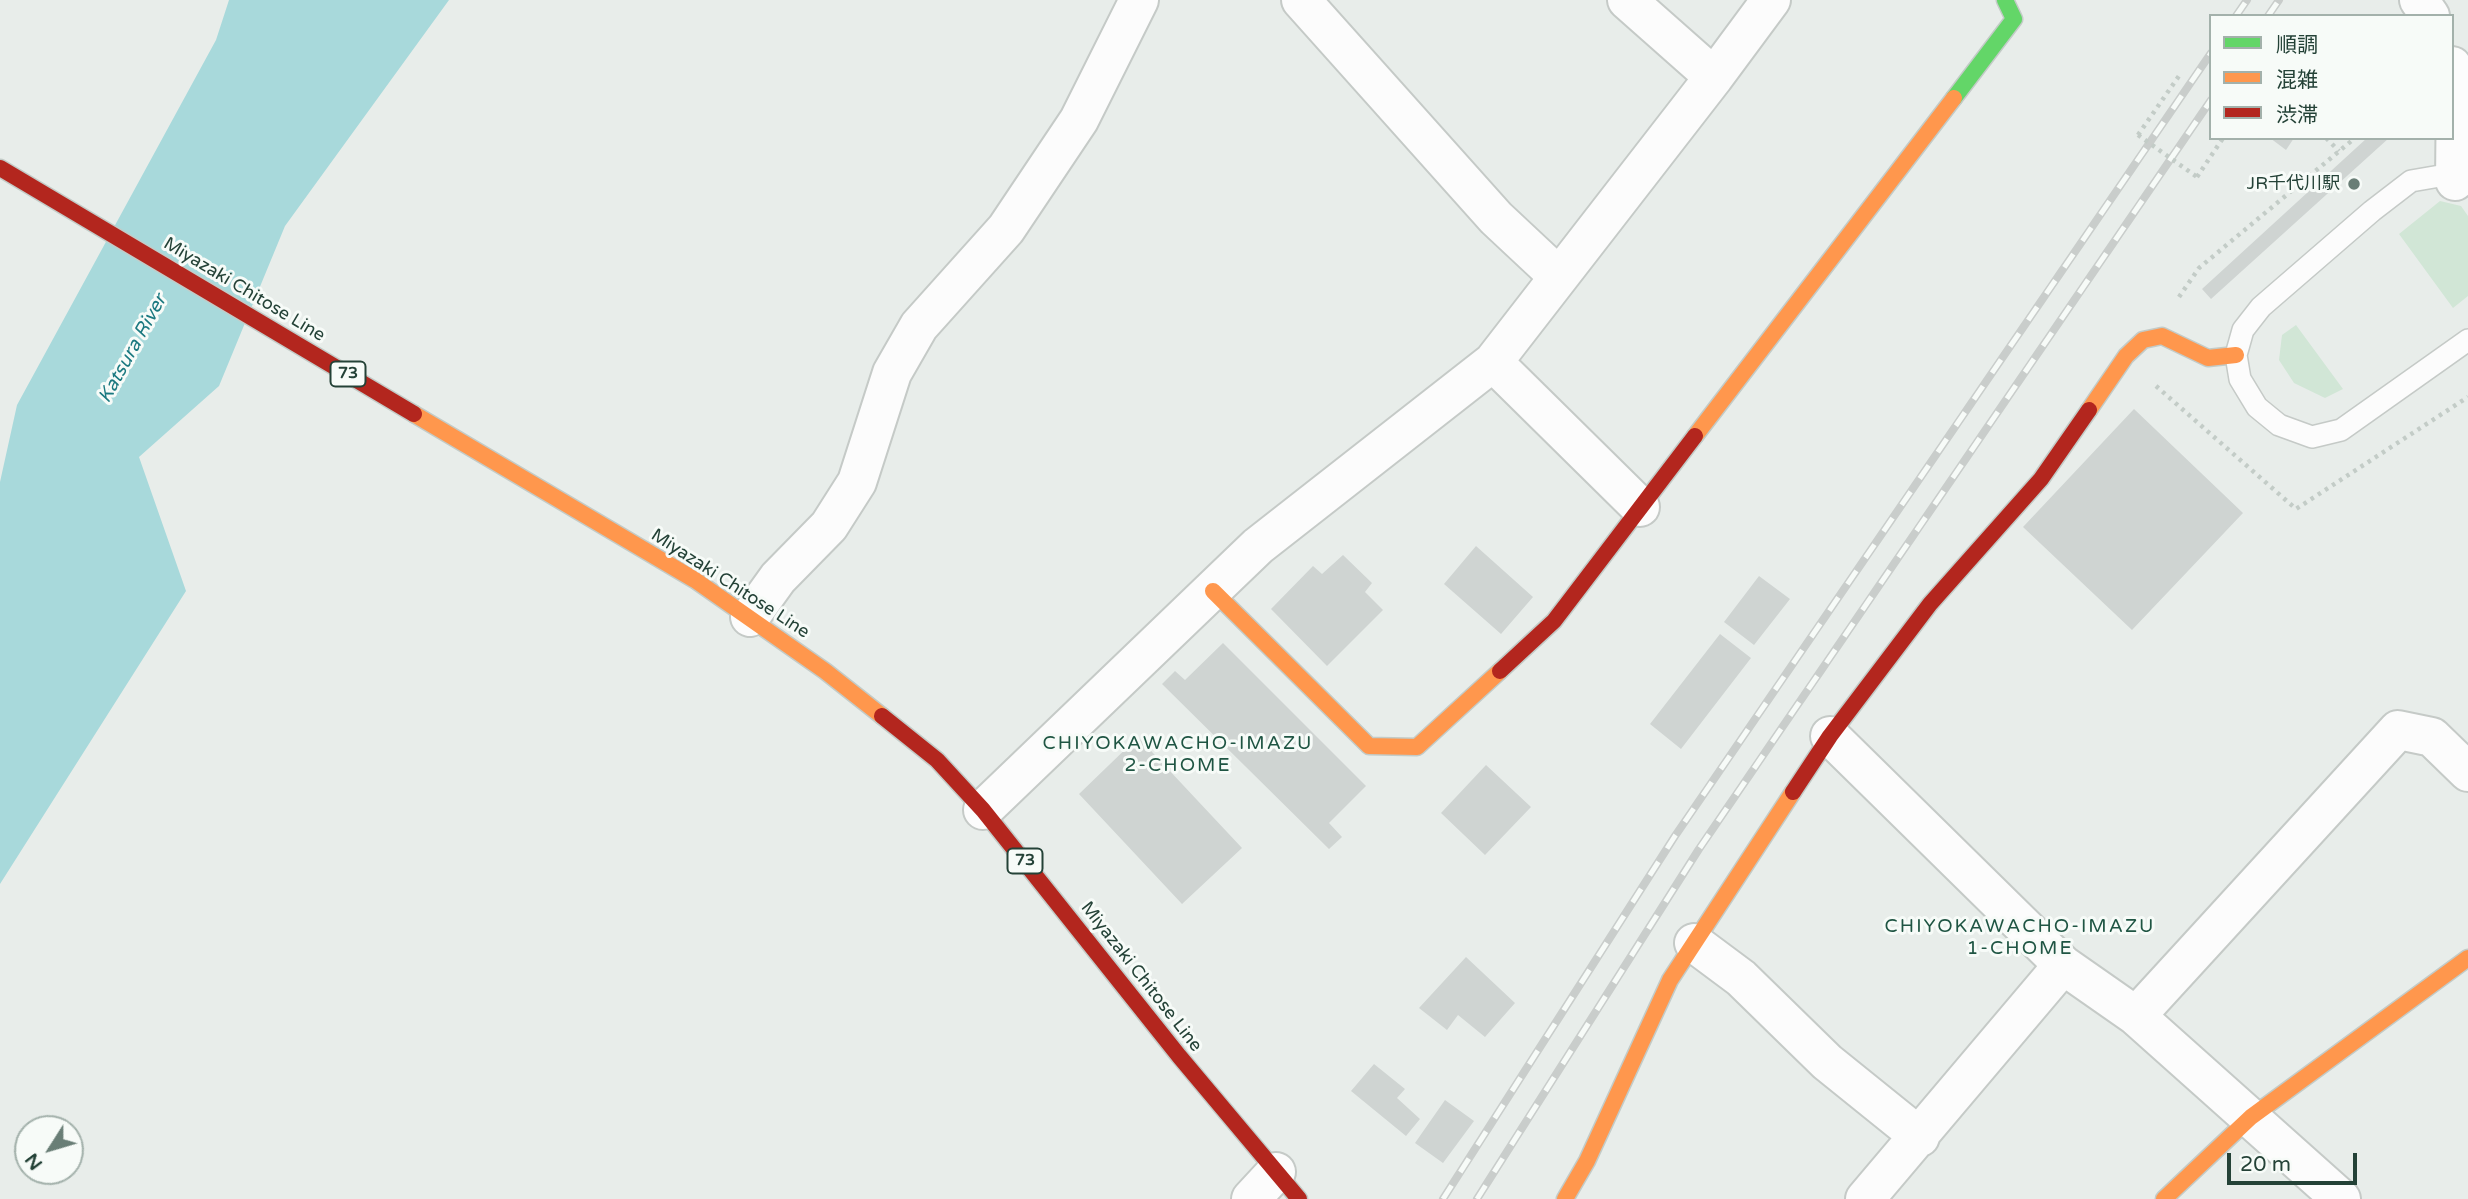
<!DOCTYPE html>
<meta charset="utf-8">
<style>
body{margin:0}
#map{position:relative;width:2468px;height:1199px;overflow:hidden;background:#e8edea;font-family:"Varela Round","Noto Sans JP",sans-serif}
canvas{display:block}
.legend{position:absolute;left:2209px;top:14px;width:245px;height:126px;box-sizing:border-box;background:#f7fbf8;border:2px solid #a3b1ab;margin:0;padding:9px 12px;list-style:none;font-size:21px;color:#244237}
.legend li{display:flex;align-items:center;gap:14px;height:35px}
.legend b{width:35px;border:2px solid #a3b1ab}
.north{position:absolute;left:14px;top:1115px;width:70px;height:70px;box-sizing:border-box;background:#f7fbf8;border:2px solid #a3b1ab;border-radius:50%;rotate:233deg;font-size:19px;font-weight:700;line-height:28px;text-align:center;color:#244237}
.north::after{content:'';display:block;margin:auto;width:24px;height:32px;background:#697e76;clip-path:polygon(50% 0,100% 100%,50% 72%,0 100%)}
.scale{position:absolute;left:2227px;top:1153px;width:130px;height:32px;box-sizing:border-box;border:4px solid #244237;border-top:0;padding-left:9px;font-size:21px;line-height:24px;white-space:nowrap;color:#244237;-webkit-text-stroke:5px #f7fbf8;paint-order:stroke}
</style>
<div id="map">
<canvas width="2468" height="1199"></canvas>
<ul class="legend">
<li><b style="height:9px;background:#63d668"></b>順調</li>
<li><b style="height:9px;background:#ff974d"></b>混雑</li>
<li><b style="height:9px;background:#b3261e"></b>渋滞</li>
</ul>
<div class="north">N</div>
<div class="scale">20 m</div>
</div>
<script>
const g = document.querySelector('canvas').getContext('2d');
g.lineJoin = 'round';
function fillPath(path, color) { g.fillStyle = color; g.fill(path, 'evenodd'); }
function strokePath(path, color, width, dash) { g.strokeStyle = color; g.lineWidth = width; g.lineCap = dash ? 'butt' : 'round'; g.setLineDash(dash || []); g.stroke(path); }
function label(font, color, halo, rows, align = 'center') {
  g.font = font + ' "Varela Round","Noto Sans JP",sans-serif'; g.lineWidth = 6; g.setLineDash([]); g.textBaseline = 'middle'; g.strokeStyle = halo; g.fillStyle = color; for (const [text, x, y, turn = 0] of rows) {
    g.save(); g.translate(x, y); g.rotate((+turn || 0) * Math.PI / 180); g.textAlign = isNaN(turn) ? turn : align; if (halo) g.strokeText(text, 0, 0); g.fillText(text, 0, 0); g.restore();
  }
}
const green = new Path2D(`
 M2440 201 2461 206 2468 216V296L2453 308 2399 234Z
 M2296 325 2343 389 2325 398 2294 383 2279 360 2282 335Z`);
const water = new Path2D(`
 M229 0H449L285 226 219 386 139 457 186 591 0 884V482L17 405 216 40Z`);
const building = new Path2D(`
 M2270 138H2294L2286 150Z
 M2367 138H2389L2211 299 2202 289Z
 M2134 409 2243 513 2132 630 2023 527Z
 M1476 546 1533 597 1501 634 1444 584Z
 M1343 555 1372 583 1365 592 1383 610 1327 666 1271 609 1313 566 1322 574Z
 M1759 576 1790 599 1754 645 1724 622Z
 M1720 634 1751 658 1681 749 1650 724Z
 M1223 643 1366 786 1329 823 1342 837 1329 849 1162 684 1175 671 1185 680Z
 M1138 737 1242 848 1182 904 1079 794Z
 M1486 765 1531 807 1485 855 1441 813Z
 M1466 957 1515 1003 1485 1037 1458 1015 1447 1030 1419 1008Z
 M1374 1064 1405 1089 1397 1098 1420 1119 1406 1136 1351 1091Z
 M1445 1100 1474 1121 1443 1163 1415 1143Z`);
const path = new Path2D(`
 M2138 135 2181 73
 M2326 138 2339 151
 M2197 177 2223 138
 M2179 297 2199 268 2355 138
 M2156 386 2296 509 2468 397`);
const lane = new Path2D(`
 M2462 184 2440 176 2411 181 2372 211 2261 307 2243 330 2236 355 2240 379 2257 407 2279 425 2312 437 2341 430 2468 340`);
const street = new Path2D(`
 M1301 0 1496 218 1558 276
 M1627 0 1714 77
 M2419 0 2430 16
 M2452 66 2456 81 2455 181
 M1493 362 1640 507
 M750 617 778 578 829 526 857 482 892 373 919 326 1006 229 1079 120 1139 0
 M1830 736 2063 965 2136 1016 2341 1199
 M983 810 1258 546 1493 362 1714 77 1771 0
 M1694 943 1741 978 1827 1062 1920 1137
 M2136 1016 2398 730 2432 737 2468 772
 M1251 1199 1276 1172
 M1865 1199 2063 965`);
const fast = new Path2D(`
 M1954 98 2014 19 2005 0`);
const slow = new Path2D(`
 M2089 410 2126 356 2143 340 2162 336 2208 358 2236 355
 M414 414 695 580 825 671 882 716
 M1695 436 1954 98
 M1213 591 1369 746 1417 747 1500 671
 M1565 1199 1587 1161 1670 980 1793 792
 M2164 1199 2251 1117 2468 958`);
const jam = new Path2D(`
 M0 168 414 414
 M1500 671 1554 621 1695 436
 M882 716 937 760 983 810 1179 1056 1299 1199
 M1793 792 1830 736 1930 604 2041 479 2089 410`);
const rail = new Path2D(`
 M2236 16 2247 0
 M2268 16 2279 0
 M1443 1199 1675 836 2211 53
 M1477 1199 1699 849 2211 100`);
const pathBridge = new Path2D(`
 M2138 135 2197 177`);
const markers = [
 [2354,184,7,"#697e76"]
];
const shields = [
 [348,374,35],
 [1025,861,35]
];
const shieldNames = [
 ["73",348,374],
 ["73",1025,861]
];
const poiNames = [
 ["JR千代川駅",2340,184]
];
const streetNames = [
 ["Miyazaki Chitose Line",244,290,31],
 ["Miyazaki Chitose Line",730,584,33],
 ["Miyazaki Chitose Line",1141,977,52]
];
const waterNames = [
 ["Katsura River",133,349,-61]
];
const neighbourhoodNames = [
 ["CHIYOKAWACHO-IMAZU",1178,744],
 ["2-CHOME",1178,766],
 ["CHIYOKAWACHO-IMAZU",2020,927],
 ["1-CHOME",2020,949]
];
fillPath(green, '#d1e6d6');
fillPath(water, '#a8d9db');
fillPath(building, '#cfd4d2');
strokePath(lane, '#c5cac7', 24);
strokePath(street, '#c5cac7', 42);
strokePath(fast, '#c3cbc7', 19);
strokePath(slow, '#c3cbc7', 19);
strokePath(jam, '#c3cbc7', 19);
strokePath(path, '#c3ccc7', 4.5, [3.5, 5]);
strokePath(lane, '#fcfcfc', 21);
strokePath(street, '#fcfcfc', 38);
strokePath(fast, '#63d668', 16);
strokePath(slow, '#ff974d', 16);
strokePath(jam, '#b3261e', 16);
strokePath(rail, '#c9cdcb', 8);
strokePath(rail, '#f7fbf8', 5, [16]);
strokePath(pathBridge, '#c3ccc7', 4.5, [3.5, 5]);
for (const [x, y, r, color] of markers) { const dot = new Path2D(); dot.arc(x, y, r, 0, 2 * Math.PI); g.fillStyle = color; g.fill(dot); strokePath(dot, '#f7fbf8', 2.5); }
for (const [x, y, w] of shields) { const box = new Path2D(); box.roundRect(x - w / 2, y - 12.5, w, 25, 5); g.fillStyle = '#f7fbf8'; g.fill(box); strokePath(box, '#244237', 2); }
label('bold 16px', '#244237', null, shieldNames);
label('18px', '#244237', '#f7fbf8', poiNames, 'right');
label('18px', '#244237', '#f7fbf8', streetNames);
label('italic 19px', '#1b7980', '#f7fbf8', waterNames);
g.letterSpacing = '2px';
label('19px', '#1f5543', '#f7fbf8', neighbourhoodNames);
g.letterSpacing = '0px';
</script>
